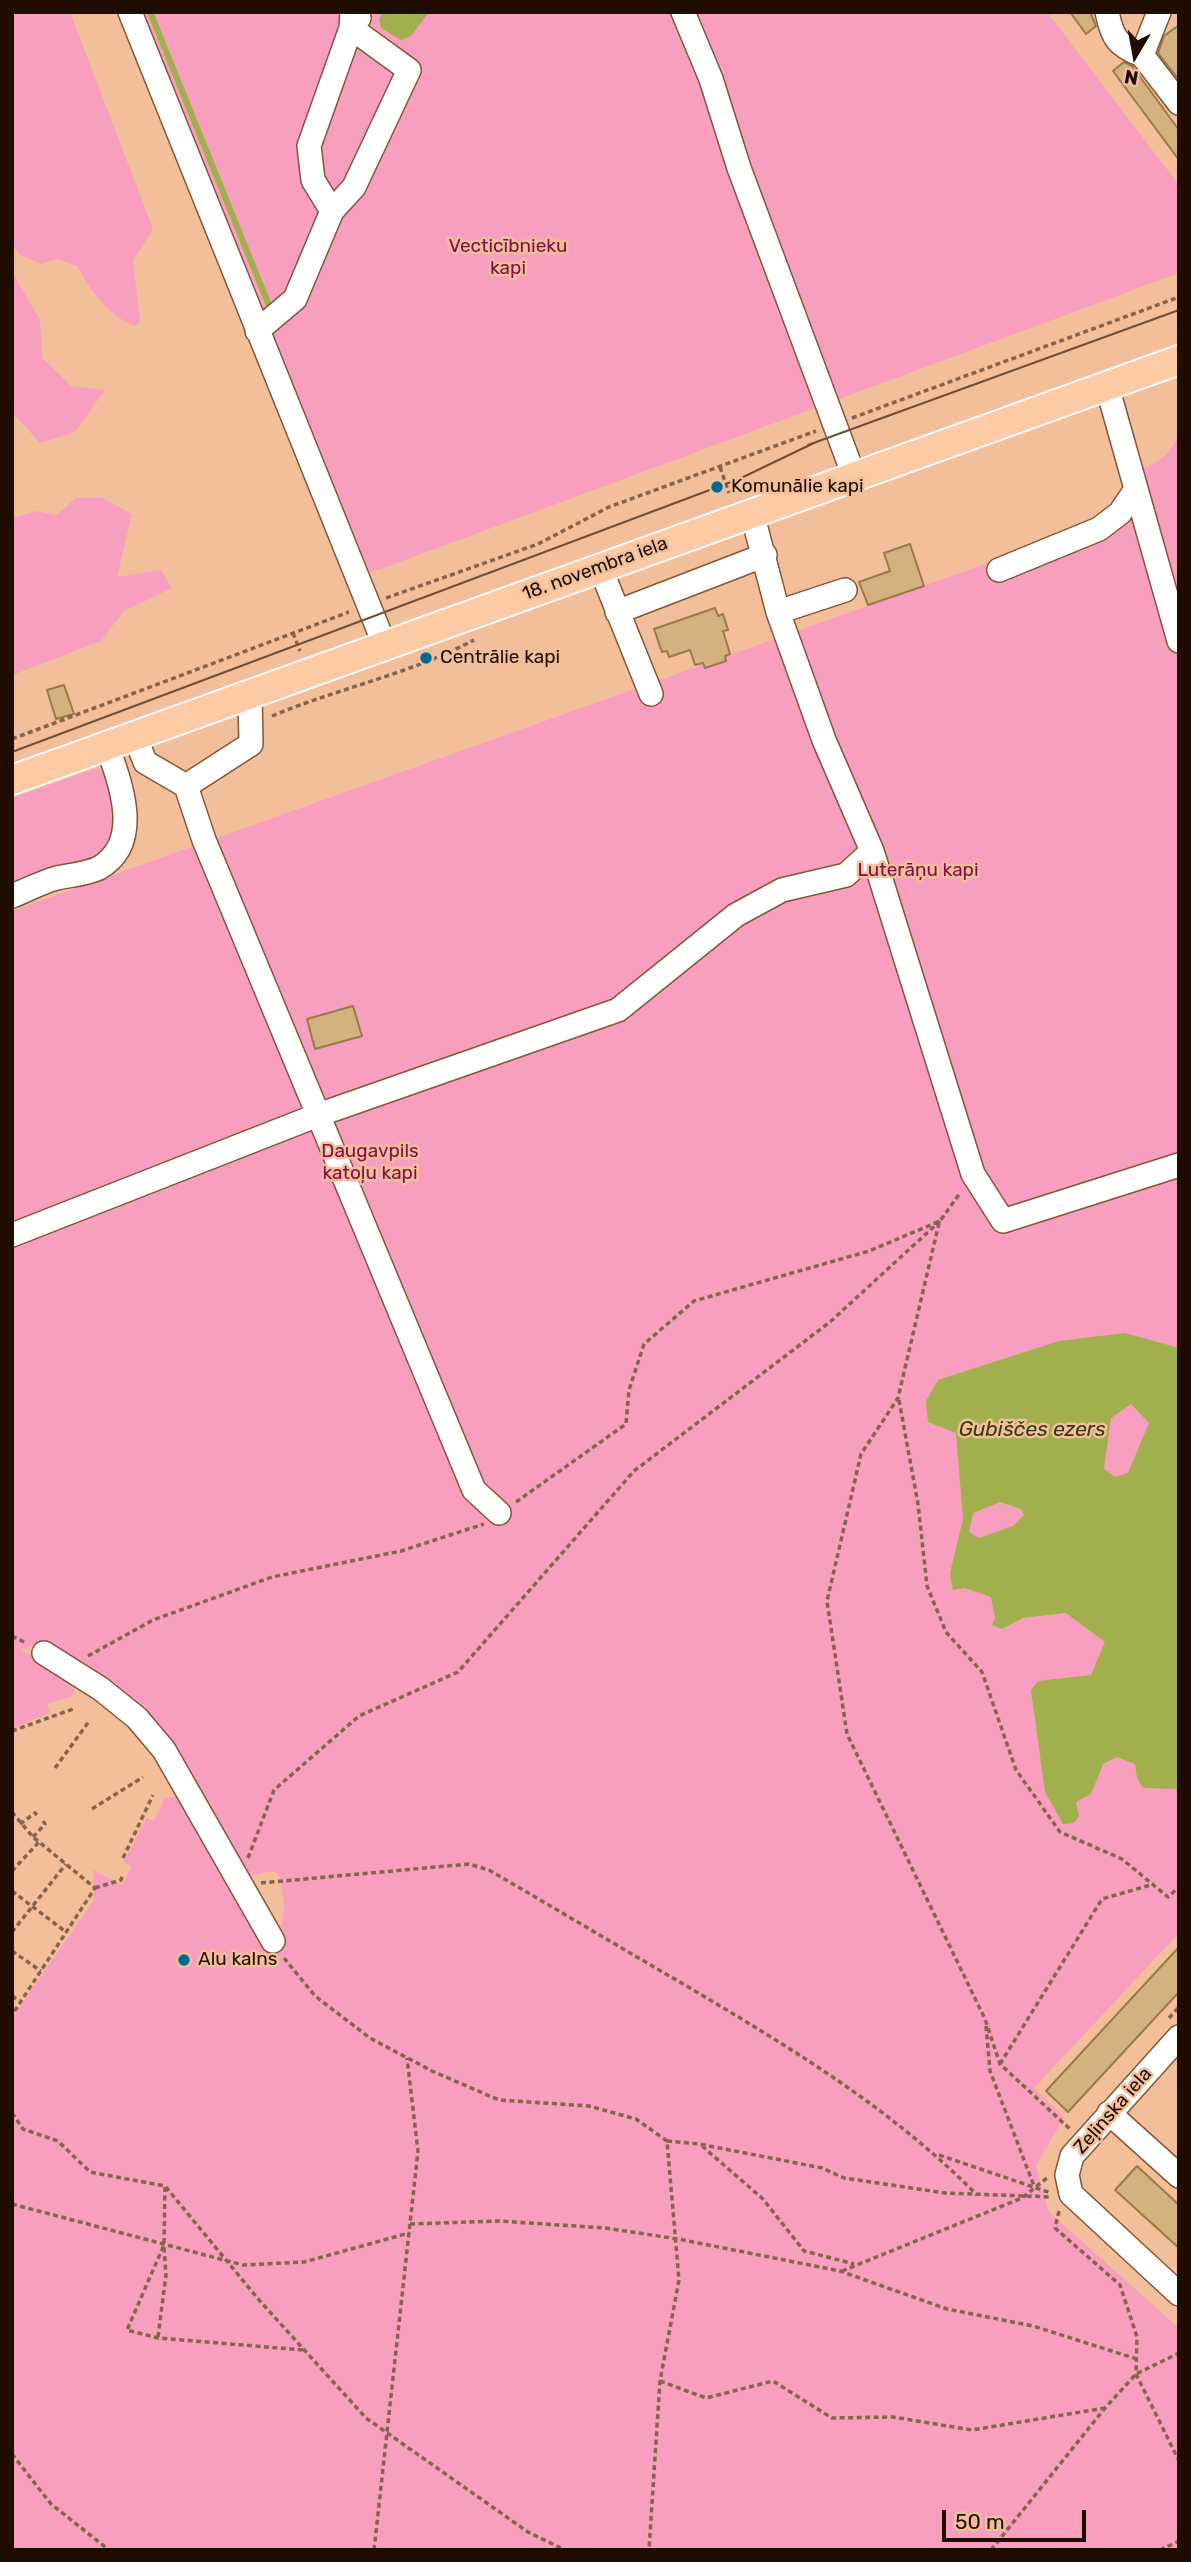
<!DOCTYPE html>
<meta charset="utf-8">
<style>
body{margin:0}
#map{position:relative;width:1191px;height:2562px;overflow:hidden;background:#f3be9a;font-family:Rubik,sans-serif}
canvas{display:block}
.frame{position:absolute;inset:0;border:14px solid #1f0d02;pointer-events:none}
.north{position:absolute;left:1100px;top:21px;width:70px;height:70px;-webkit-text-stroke:5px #f3be9a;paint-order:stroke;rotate:190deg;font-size:19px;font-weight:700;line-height:28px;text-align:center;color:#1f0d02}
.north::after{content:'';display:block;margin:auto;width:24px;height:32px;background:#1f0d02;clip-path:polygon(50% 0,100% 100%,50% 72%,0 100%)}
.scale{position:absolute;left:942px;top:2510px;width:144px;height:32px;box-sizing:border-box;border:4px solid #1f0d02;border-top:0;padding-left:9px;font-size:21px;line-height:24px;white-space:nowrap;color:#1f0d02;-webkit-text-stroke:5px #f3be9a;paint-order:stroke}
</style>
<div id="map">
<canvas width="1191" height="2562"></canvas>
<div class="frame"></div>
<div class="north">N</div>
<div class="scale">50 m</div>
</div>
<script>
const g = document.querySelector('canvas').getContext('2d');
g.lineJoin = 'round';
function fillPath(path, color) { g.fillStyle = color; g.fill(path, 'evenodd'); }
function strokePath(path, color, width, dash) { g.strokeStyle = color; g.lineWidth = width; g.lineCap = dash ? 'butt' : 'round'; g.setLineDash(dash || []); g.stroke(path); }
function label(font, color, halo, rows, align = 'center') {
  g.font = font + ' Rubik,sans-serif'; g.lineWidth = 5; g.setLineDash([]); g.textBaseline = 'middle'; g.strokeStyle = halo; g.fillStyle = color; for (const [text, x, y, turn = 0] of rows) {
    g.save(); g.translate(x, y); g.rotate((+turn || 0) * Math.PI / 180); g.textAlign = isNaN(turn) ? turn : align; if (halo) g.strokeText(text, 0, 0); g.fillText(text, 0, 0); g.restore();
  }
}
const green = new Path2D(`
 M12 12H70L153 229 133 261 140 322 134 326C105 312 93 294 77 266L57 259 41 264 20 255 12 245Z
 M142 12H1047L1179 185V273L370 573Z
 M12 272 40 320 42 358 71 386 105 390 75 432 40 443 12 412Z
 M1179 431V1933L1034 2088 1064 2117 1036 2166 1049 2212 1179 2328V2550H12V2018L94 1900 93 1870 123 1885 132 1866 124 1862 146 1818 154 1821 165 1798 179 1796 276 1937C288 1915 284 1898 279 1875L273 1871 247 1876 170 1745 39 1643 21 1650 78 1681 72 1696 47 1704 50 1713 12 1728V911L1145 507 1137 471C1158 464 1173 454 1179 431ZM1066 1613 1023 1618 1002 1629 992 1625 996 1618Z
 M76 498H103L132 514 117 577 161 570 172 588 124 611 101 641 12 675V518L37 511 56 515Z
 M97 768 107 774 119 807 108 853 12 890V798Z`);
const water = new Path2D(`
 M384 12H429L411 36 401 40 381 28 379 19Z
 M1125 1333 1179 1348V1789L1143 1788 1137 1778 1135 1764 1117 1757 1103 1764 1091 1794 1076 1802 1079 1816 1074 1823 1063 1824 1045 1792 1031 1690 1038 1681 1091 1675 1105 1642 1066 1613 1023 1618 1002 1629 992 1625 995 1618 991 1597 965 1588 953 1590 950 1573 963 1519 956 1433 928 1422 926 1401 938 1380 1059 1341ZM1131 1404 1149 1423 1128 1473 1115 1477 1104 1469 1111 1418ZM1000 1502 1021 1509 1024 1515 1013 1526 979 1538 969 1532 973 1513Z`);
const stream = new Path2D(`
 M150 12 268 303`);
const building = new Path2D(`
 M1070 12H1090L1096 26 1086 34Z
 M1179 25V80L1158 53 1164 36Z
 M1124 62 1132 66 1179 130V160L1113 71Z
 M910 544 924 586 868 605 859 582 890 571 884 553Z
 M715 608 718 616 723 614 728 630 723 631 730 654 725 656 726 661 705 668 703 663 695 665 690 650 669 657 667 651 662 652 654 629Z
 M64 685 74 714 56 719 47 690Z
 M353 1006 362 1036 315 1049 307 1019Z
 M1179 1947V1992L1068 2112 1046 2091Z
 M1137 2166 1179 2205V2248L1115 2190Z`);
const path = new Path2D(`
 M852 418 1179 297
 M720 467 729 493
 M386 598 538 544 609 507 816 431
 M293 633 300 651
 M272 716C339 688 410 674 474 640
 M12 739 349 612
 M939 1223 898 1398 861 1454 827 1601 847 1734 985 2019 1000 2064 1071 2130
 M899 1400 918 1504 927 1586 946 1632 982 1672 1016 1770 1060 1832 1122 1859 1168 1897 1179 1887
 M516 1502 626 1424 629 1390 644 1344 694 1301 869 1251 940 1221 960 1193
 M12 1636 26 1643
 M88 1656 153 1620 272 1577 401 1551 484 1524
 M12 1731 73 1709
 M55 1768 90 1720
 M92 1809 143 1777
 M12 1812 33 1837 95 1888 12 2015
 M20 1824 35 1813 37 1815
 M33 1837 45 1824 43 1821
 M123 1858 153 1795
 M248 1858 274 1790 359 1716 458 1672 634 1471 830 1322 940 1221
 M12 1871 39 1842
 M261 1883 469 1864 489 1870C556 1909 623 1949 690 1988 794 2050 892 2109 977 2195
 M95 1888 121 1880 123 1874
 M12 1891 66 1932
 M12 1932 66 1864
 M12 1951 41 1971
 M284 1958 315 1996 370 2038 432 2071 499 2100 589 2106 636 2119 667 2141 679 2280 660 2381 649 2550
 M12 1996 21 2002
 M1169 2018 1179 2007
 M986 2026 990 2071 1034 2186
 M1000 2064 1102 1899 1154 1884
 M12 2113 23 2129 58 2141 90 2172 165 2186 259 2300 366 2418 528 2532 565 2550
 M667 2141 699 2144 822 2168 844 2178 945 2193 1052 2197
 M702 2146 763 2199 804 2251 854 2264
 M939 2155 1051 2193
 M165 2187 164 2245 127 2330 158 2338 303 2350
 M12 2204 243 2265 304 2262 409 2233
 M1059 2211 1055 2228 1120 2285 1137 2337 1136 2374 1179 2461
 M410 2224 499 2221 605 2228 678 2239 840 2271 947 2309 1033 2326 1137 2359
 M842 2271 1022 2198 1047 2178
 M158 2337 166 2275 164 2247
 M660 2381 706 2398 773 2381 832 2418 893 2417 972 2430 1105 2408
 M12 2454 51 2504 109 2550
 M12 2546 13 2550
 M374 2550 418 2151 407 2058
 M991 2550 1105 2408 1136 2374 1179 2353
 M1160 2550 1179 2541`);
const minor = new Path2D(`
 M130 12 385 646
 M683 12 711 79 739 168 854 476
 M1107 12C1112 37 1117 46 1142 55
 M1159 12 1142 55 1179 103
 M332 211 313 180 309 146 351 28 359 18
 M257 331 295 299 332 211 354 187 409 70 351 28 352 12
 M1107 386 1179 641
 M752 513 778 612 824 740 872 851 973 1174 1003 1221 1179 1165
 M600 567 651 694
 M999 570 1099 529 1120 513 1136 489
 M617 612 765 555
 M778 612 845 590
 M135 736 145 762 186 786 251 744 250 695
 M186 786 204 840 474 1490 499 1513
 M12 896C27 890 42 882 57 878 70 875 87 874 99 868 143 843 121 784 107 746
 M12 1235 318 1115 618 1010 736 915 782 890 846 875 872 851
 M44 1653 101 1689 137 1718 164 1750 273 1941
 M1179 2037 1072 2156 1067 2175 1071 2194 1179 2294
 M1109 2113 1179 2176`);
const major = new Path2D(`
 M12 780 1179 360`);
const tram = new Path2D(`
 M808 445 1179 310
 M12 752 739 479 816 442`);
const markers = [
 [717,487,7,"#006996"],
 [426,658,7,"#006996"],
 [184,1960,7,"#006996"]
];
const parkNames = [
 ["Vecticībnieku",508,247],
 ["kapi",508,269],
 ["Luterāņu kapi",918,871],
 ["Daugavpils",370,1152],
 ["katoļu kapi",370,1174]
];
const poiNames = [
 ["Komunālie kapi",731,487],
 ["Centrālie kapi",440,658],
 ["Alu kalns",198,1960]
];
const streetNames = [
 ["18. novembra iela",595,569,-20],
 ["Zeļinska iela",1113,2111,-49]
];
const waterNames = [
 ["Gubiščes ezers",1032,1430]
];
fillPath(green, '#f89fbf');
fillPath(water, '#a1af4d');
strokePath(stream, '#a1af4d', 6);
fillPath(building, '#d4b27f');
strokePath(building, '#997948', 2);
strokePath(minor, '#845634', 26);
strokePath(major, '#fff', 32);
strokePath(path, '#86634c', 3.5, [5, 3.5]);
strokePath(minor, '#fff', 23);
strokePath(major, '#fccaa4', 28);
strokePath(tram, '#6d4e3a', 2);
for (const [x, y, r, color] of markers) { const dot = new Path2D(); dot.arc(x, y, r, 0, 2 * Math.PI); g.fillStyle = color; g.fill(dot); strokePath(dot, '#f3be9a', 2.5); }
label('19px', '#830e4b', '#f3be9a', parkNames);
label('19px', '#1f0d02', '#f3be9a', poiNames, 'left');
label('19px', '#1f0d02', '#f3be9a', streetNames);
label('italic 21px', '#353b11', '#f3be9a', waterNames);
</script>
